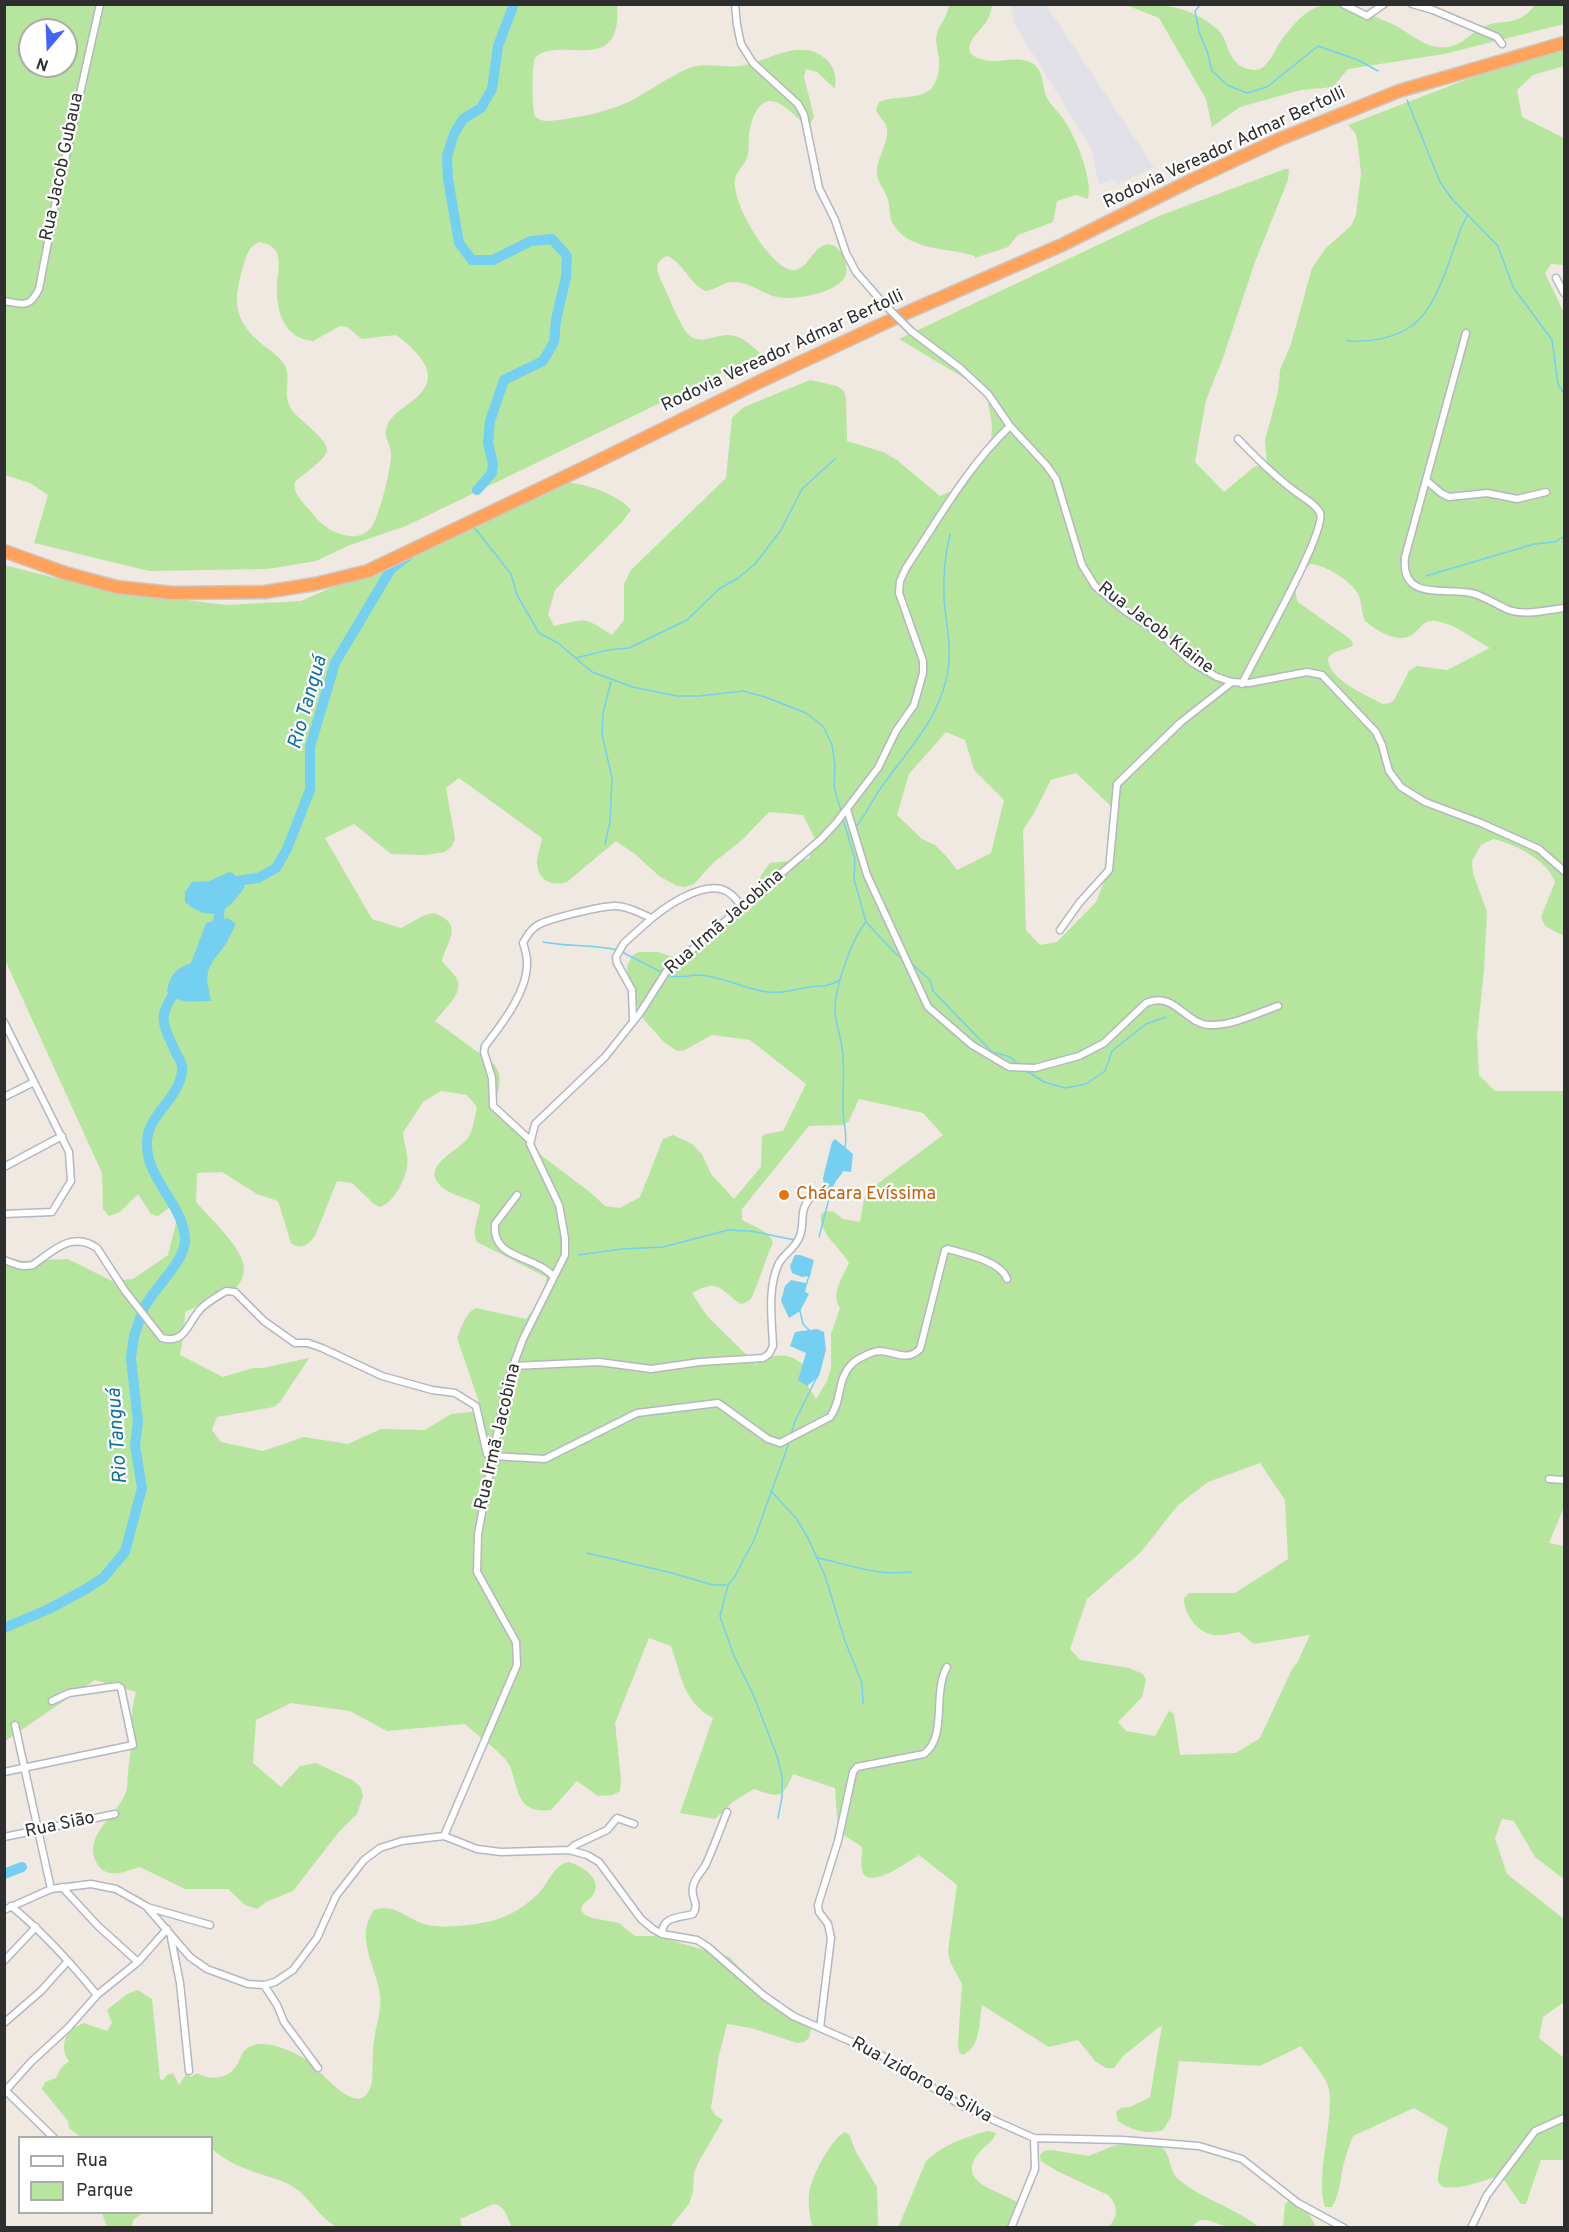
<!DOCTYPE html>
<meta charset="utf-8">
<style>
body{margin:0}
#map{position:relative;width:1569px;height:2232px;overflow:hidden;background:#efe9e1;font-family:Overpass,sans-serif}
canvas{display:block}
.frame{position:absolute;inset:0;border:6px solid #2e2e2e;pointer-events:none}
.legend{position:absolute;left:18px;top:2136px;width:195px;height:78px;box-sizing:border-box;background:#fff;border:2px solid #ababab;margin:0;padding:8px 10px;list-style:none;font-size:18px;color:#2e2e2e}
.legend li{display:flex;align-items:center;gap:12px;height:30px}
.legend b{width:30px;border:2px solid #ababab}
.north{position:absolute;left:18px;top:18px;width:60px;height:60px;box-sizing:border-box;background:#fff;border:2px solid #ababab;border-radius:50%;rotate:199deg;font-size:16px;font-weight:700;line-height:24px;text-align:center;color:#2e2e2e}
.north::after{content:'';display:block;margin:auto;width:21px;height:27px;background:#4264fb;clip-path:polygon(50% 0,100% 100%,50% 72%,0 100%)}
</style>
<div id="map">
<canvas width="1569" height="2232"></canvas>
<div class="frame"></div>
<ul class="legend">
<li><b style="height:8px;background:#fff"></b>Rua</li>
<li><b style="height:16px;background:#b6e59e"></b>Parque</li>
</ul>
<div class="north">N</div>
</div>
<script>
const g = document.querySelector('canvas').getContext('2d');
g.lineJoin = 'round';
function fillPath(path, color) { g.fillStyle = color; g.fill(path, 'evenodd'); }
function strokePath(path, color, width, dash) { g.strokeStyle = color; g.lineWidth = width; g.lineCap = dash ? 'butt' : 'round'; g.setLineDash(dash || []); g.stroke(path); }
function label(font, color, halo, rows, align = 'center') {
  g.font = font + ' Overpass,sans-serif'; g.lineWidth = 4.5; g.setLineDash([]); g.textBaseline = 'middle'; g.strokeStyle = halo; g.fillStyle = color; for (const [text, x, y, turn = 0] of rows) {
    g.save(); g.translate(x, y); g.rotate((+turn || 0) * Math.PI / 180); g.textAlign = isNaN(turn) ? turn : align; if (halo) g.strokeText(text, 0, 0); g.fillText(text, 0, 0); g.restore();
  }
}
const industrial = new Path2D(`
 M1010 5H1046L1154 167 1118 184 1113 179 1099 185 1091 148 1015 25Z`);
const green = new Path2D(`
 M4 5H617C623 78 560 35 536 57 531 61 532 110 535 116 538 120 544 121 548 121 570 119 594 115 616 107 642 98 663 79 689 68 706 62 722 68 739 66 767 63 801 35 827 60 836 69 836 78 835 89L817 72 806 69 804 77 814 117 809 126C794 119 773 85 757 110 752 117 750 127 749 136 748 145 750 153 745 162 742 167 737 172 735 178 731 202 766 260 788 269 805 276 811 250 824 245 839 240 851 265 845 277 835 294 790 302 773 296 761 292 748 282 735 282 724 281 716 290 705 291 689 283 683 262 667 256 657 260 655 268 660 278 666 290 681 329 690 336 703 346 720 331 735 336 745 339 753 347 761 354L406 526 350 545 316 561 268 569 149 571 34 543 48 495 30 483 5 475ZM30 30H66V66H30ZM260 242C287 247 277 269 277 288 276 314 286 339 313 341L340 326 347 327 362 339 396 335C408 343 430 363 428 378 425 401 394 407 387 426 383 437 390 443 391 453 392 466 379 518 371 528 366 534 358 537 350 536 334 534 322 526 312 513 305 504 292 494 295 482 302 475 325 460 327 451 329 440 299 420 292 410 281 394 292 380 285 366 281 357 269 350 262 344 233 320 233 300 243 267 246 256 249 245 260 242Z
 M949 5H992C988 31 974 28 969 48L971 54C992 69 1010 54 1030 62 1045 69 1041 85 1047 98 1051 106 1059 112 1064 120 1076 138 1093 178 1088 199L1076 195 1057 201 1053 222 1018 235 1008 247 975 258V256C949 247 907 252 892 222 889 216 890 207 888 200 885 189 876 182 877 170 878 156 891 139 886 125 884 121 878 116 876 110L879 102C903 92 936 107 939 67 940 57 936 48 936 39 937 26 948 17 949 5Z
 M1126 5C1164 5 1184 3 1216 28 1232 41 1224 66 1253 70 1258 70 1262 69 1265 65 1272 59 1275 49 1280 42 1289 30 1304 10 1320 6 1337 1 1378 17 1394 25 1412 34 1426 50 1448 47 1463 45 1470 33 1483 27 1505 17 1516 29 1535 5H1564V24L1444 54 1348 69 1333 87 1301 90 1240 107 1212 127 1206 99 1159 18Z
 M1564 51V66L1533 75 1517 90 1522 117 1564 138V265L1551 264 1545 273 1564 313V936L1545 926 1541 917 1555 882C1547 860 1515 844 1493 839L1481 845 1472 861 1473 873 1487 912 1484 970 1477 1036 1479 1075 1495 1091H1564V1507L1549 1543 1564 1546V1879L1535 1857 1514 1821 1502 1819 1495 1838 1507 1874 1564 1919V2002L1543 2017 1539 2038 1564 2058V2160H1541L1526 2204H1521L1501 2176C1481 2180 1464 2190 1443 2187L1438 2182V2174L1448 2128 1414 2108 1353 2136C1350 2144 1347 2151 1345 2159 1340 2176 1341 2192 1332 2207H1325C1315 2177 1334 2123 1329 2089 1327 2078 1308 2056 1301 2046L1260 2066 1179 2061 1171 2117 1163 2130C1148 2135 1130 2130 1118 2121L1116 2112 1121 2108 1130 2107 1150 2097 1162 2025 1123 2056 1114 2068H1106L1095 2061 1078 2040 1049 2047 982 2005C979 2021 981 2049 962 2055L959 2052 958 2043 962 1984 950 1962 948 1951 957 1885 919 1855C909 1861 867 1892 862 1870 860 1863 863 1854 862 1847L838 1831 835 1788 793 1774C782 1799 780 1798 754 1789L734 1801 715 1819 680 1813 713 1718C683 1702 682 1677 671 1646L649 1638 615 1723 621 1778 620 1791 613 1795 598 1796 577 1781 551 1810C509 1815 521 1776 505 1759 493 1746 478 1736 465 1724L387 1731 350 1711 291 1703 256 1720 253 1763 281 1787 300 1766 316 1763 354 1781 361 1788 363 1796 357 1814 338 1833 293 1891 266 1902 257 1909 245 1905 228 1889H185L140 1867C126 1871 108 1880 98 1865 80 1837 118 1815 126 1792 128 1786 127 1779 128 1773 129 1761 131 1749 132 1737 132 1720 131 1708 136 1692L95 1680 5 1741V1259L14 1261 68 1259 112 1281 133 1279 168 1255 178 1215 170 1207 158 1216 151 1214 138 1194 120 1212 109 1216 103 1209 102 1173 5 960 4 565 104 590 226 605 301 601 500 514 564 483C582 481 620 496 631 510L622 522 555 590 548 614 554 626C588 619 582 616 612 635L624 620V584L631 570 726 478 732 418 744 407 810 380 837 386 844 391 846 398 847 441 883 452 897 460 940 496 958 488 991 443 992 425 986 391 899 339 1159 216 1285 169H1289L1288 180 1255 262 1223 358 1206 400 1195 462 1224 492 1254 467 1267 464 1265 440 1278 392 1280 370 1291 344 1312 268 1326 248 1351 226 1356 215 1361 174 1358 145 1356 134 1348 125 1499 67ZM1311 564C1325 565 1349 580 1357 592 1362 600 1361 612 1365 621 1376 630 1397 644 1412 635 1419 630 1424 619 1435 621 1454 623 1473 639 1490 648L1447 670 1417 666 1409 671 1394 700 1390 703 1383 704C1366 695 1327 679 1328 658L1333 653 1353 646 1352 641 1346 636 1298 602C1292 590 1299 570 1311 564ZM946 732 965 740 974 770 1004 800 991 853 957 870 947 857 935 845 922 839 897 815 909 774ZM1076 773 1115 810 1109 870 1096 902 1057 942 1040 945 1026 930 1023 830 1033 815 1051 780ZM459 778 542 838C541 846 537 855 537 862 537 880 552 887 567 882L616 841 636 855 659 876 677 886 685 887 694 884 713 863 742 840 769 812 803 815 815 839 809 859 770 863 761 875 752 907 729 922 708 943 673 957 658 952H639L633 955 627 966 628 976 639 1011 645 1021 664 1042 677 1051 685 1050 712 1035 750 1040 806 1084 783 1131 765 1134 762 1137 761 1167 734 1199 711 1174 702 1154 692 1144 673 1135 663 1139 640 1197 620 1208 605 1206 591 1193 533 1149 495 1111C495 1094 506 1080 494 1064L435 1021C444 1009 467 991 455 976 451 970 446 967 442 961 447 940 465 925 434 913L425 915 401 928 372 919 325 838 354 824 391 854 425 855 445 852 452 846 455 838 446 788ZM441 1091 467 1095 477 1107C475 1116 473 1131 468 1138 456 1153 415 1168 446 1190 456 1197 469 1198 480 1205 479 1217 471 1231 477 1242L546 1277 548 1291 526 1319 476 1308C465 1313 462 1327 457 1338L482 1411 451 1414 425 1430 381 1429 348 1444 304 1437 263 1451 221 1442 212 1430 217 1417 274 1407 280 1402 309 1358 263 1368H253L223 1377 180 1355 184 1334 185 1312 234 1290C240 1284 244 1277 244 1268 243 1248 209 1217 196 1202L197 1173 222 1172 257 1194 278 1201 291 1243C301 1251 309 1244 315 1236L337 1181 352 1183 374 1204 380 1207C394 1202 404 1182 407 1167 409 1157 404 1143 403 1133L423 1102ZM859 1099 923 1113 943 1135 868 1191 864 1199 860 1222 843 1219 834 1212 826 1211 821 1214C818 1233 840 1247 849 1263 843 1276 830 1294 840 1308L831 1334V1368L827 1381 816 1399 804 1380 803 1365C788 1351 773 1354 756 1364L707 1316 692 1293C720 1277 719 1290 741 1304 744 1303 747 1302 750 1300 755 1295 767 1254 773 1243 771 1231 752 1226 742 1220V1209L809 1126 843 1125 849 1121ZM1260 1463 1285 1500 1288 1559 1235 1593H1189L1184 1598C1184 1616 1200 1637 1220 1635 1226 1635 1232 1633 1239 1632L1254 1644 1310 1635 1297 1663 1292 1669 1260 1738 1236 1753 1180 1755 1174 1714 1169 1711 1155 1736 1126 1731 1118 1722 1142 1697 1146 1680 1143 1674 1129 1668 1080 1660 1070 1649 1087 1599 1141 1552 1178 1505 1208 1482Z
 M569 1862C591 1869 609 1888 583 1904L581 1910 585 1915 592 1918 619 1923 635 1936H656L729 1957 769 1997 805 2023 811 2030 809 2038 804 2042 797 2043 751 2028 727 2024 719 2055 711 2108 715 2115 723 2120 698 2163 694 2173 693 2192 689 2204 670 2227H512C507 2218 506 2206 494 2204L460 2219 462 2227H337C319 2218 310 2197 292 2186 278 2178 260 2175 244 2168 232 2164 222 2157 212 2149V2138L80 2137 69 2128 68 2121 42 2089 45 2082 56 2078 61 2068 69 2061C62 2053 62 2038 71 2030 74 2027 80 2025 84 2023L107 2031 112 2023 107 2010 127 1994 138 1990 152 1999 160 2079 163 2080 167 2075 173 2073 179 2085 186 2074 191 2077 197 2073C210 2081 229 2079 237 2065 240 2060 241 2053 246 2049 256 2041 271 2044 282 2048 290 2051 299 2055 307 2060 321 2070 362 2126 372 2082 373 2068 372 2054 374 2040 376 2025 382 2010 380 1994 376 1966 354 1937 374 1910 393 1903 405 1917 421 1923 439 1930 476 1925 495 1920 512 1915 525 1906 538 1894 549 1883 553 1865 569 1862Z
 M988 2131 996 2133C993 2142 984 2146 978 2154 955 2184 1001 2190 1020 2204L1022 2214 1015 2227 898 2228 926 2161C941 2146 967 2136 988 2131Z
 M845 2132 850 2136 856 2152 877 2187 878 2227H812C810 2217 808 2205 809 2194 811 2177 830 2140 845 2132Z
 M1132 2142C1139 2143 1148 2142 1155 2144 1173 2149 1167 2170 1179 2180 1202 2199 1235 2208 1259 2227 1249 2227 1237 2229 1228 2227 1214 2224 1203 2213 1192 2227H1108C1119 2217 1118 2205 1108 2195L1057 2171 1041 2161 1040 2155 1044 2151 1051 2150 1089 2156 1113 2146Z
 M1289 2201C1304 2203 1310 2215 1316 2227L1283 2228 1285 2204Z
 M102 2213V2212L142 2213 133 2220 132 2228 107 2227Z`);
const water = new Path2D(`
 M229 872 233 873 245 887C228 911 211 925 185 902V892L192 882 209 881Z
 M228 918 236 924 226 944 213 961 208 971 207 981 211 1001C196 1001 178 1005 167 992 170 975 175 969 191 963L206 923Z
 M835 1139 853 1154 851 1172 843 1171C840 1178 834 1181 831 1188H824L823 1178 832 1142Z
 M795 1255H800L814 1260 810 1276 802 1277 792 1273 790 1266Z
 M791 1280 806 1283 804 1291 809 1294 800 1311 789 1318 781 1301 785 1286Z
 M817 1329 824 1332 826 1350 819 1376 807 1386 798 1380 806 1353 790 1346 795 1332Z`);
const stream = new Path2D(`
 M1201 4 1195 11 1199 32 1207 51 1212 71 1227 85 1247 93 1267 87 1318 46 1358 60 1378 71
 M1407 100 1440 182 1452 199 1498 246 1513 287 1552 340 1558 384 1564 394
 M1347 341C1368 342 1392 339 1410 327 1436 312 1451 255 1461 228L1467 216
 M474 527 511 574 517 595 539 633 558 643 592 672 633 687 677 696H699L743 691 765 697 806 713 823 726 832 745 835 765 834 787 841 811
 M1426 576 1534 544 1555 542 1564 536
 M576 658 608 650 629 648 687 620 719 589 738 578 755 564 781 530 802 489 835 459
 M843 819 855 859 854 879 866 922 895 953 902 958
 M856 827C865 816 870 804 878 792 906 751 945 715 949 662 951 640 945 619 944 598 943 576 945 555 950 534
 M605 844 610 822 612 778 602 734 603 713 611 682
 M543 942C567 947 593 944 617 950
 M622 952 663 973
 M912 964 930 980 933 991 992 1052 1010 1057 1019 1065
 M667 975C678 979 688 975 699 975 722 976 746 990 768 992 783 994 795 989 809 987 825 985 825 988 840 980
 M1025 1070 1044 1082 1065 1088 1086 1084 1105 1071 1112 1051 1146 1024 1166 1017
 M845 1147C848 1136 843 1122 843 1111 843 1092 844 1073 843 1055 842 1039 835 1024 835 1009 835 987 852 938 866 922
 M831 1190 835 1181
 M819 1237 830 1195
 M579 1255 621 1249 663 1247 728 1230 750 1231 795 1240
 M804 1292 809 1276
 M800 1311 803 1324 809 1330
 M820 1370 822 1360
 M791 1435 795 1421 817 1377
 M771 1491 796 1518 808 1538 825 1576 845 1641 862 1683 863 1704
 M587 1553 672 1573 713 1585H726
 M818 1558C853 1565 872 1576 911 1572
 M778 1818 782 1797V1776L777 1756 753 1694 734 1656 720 1616 728 1585 734 1578 754 1540 790 1440`);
const river = new Path2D(`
 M477 490 492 473 493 464 488 443 490 421 504 380 543 361 554 342 556 320 566 277 567 256 552 239 531 241 493 260H472L459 243 448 179 447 156 454 134 463 119 481 108 492 89 498 46 514 4
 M227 882 258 878 276 868 287 849 310 790V747L335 663 391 569 408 556
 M215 933 219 916 221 898
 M143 1310C152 1289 185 1263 185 1240 184 1204 145 1179 147 1142 148 1113 180 1099 182 1070 183 1064 179 1058 176 1053 162 1022 156 1016 179 987
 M4 1628 49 1609 86 1589 103 1578 125 1552 142 1488 135 1445 138 1422 131 1358 134 1336 141 1316
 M4 1874 22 1867`);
const street = new Path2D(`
 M735 4 737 25 741 44 753 63 798 104 804 115 819 188 835 220 846 253 856 272 883 303
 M1343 4 1367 16 1384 4
 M1412 4 1433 10 1497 37 1502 44
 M1556 278 1564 293
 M4 301C23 304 29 309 39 289L54 210 100 4
 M911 331 960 368 988 394 1010 426 1047 466 1056 479 1082 565 1095 586 1125 611 1161 634 1191 662 1217 677 1232 682 1249 683 1307 672 1322 675 1376 732 1382 745 1389 771 1401 787 1425 802 1481 823 1539 849 1564 871
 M1466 333 1405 557C1400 602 1446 587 1471 593 1485 596 1496 605 1509 610 1526 616 1547 610 1564 608
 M1238 439C1258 460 1279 481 1303 497 1309 501 1317 506 1320 513 1327 532 1254 658 1242 684
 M1427 481 1441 493 1449 497 1487 493 1517 499 1546 492
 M847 809 867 875 928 1007 972 1045 1009 1067 1035 1068 1079 1056 1104 1043 1146 1003C1174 990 1186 1025 1210 1025 1232 1026 1257 1013 1278 1006
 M652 918C668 905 699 884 721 889 731 892 736 899 742 907
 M1060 930 1080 902 1109 870 1117 784 1181 722 1232 682
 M4 1022 69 1152 71 1181 52 1212 4 1214
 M4 1097 34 1082
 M531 1141 493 1106 492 1078 484 1052 485 1046C502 1024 528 991 527 962 527 956 525 949 523 943 526 937 531 929 538 925 548 919 604 905 616 906 629 906 640 914 652 918L624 943 616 957 617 963 632 990 633 1021
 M4 1167 62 1136
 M517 1195 495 1224C492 1255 523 1255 543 1268 547 1270 551 1274 554 1277
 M4 1260C15 1264 22 1268 33 1265 54 1250 72 1231 97 1248L125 1291 162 1338C184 1344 187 1326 198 1312 204 1303 217 1297 226 1291L235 1292 264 1321 295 1343H308L322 1348 382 1376 432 1390 455 1393 476 1406 487 1454 492 1456 545 1459 637 1413 718 1403 768 1439 780 1443 830 1417C842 1402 837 1379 851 1365 856 1359 873 1351 880 1351 896 1352 907 1362 920 1349L945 1250 948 1249C965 1254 1001 1261 1007 1279
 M513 1366 599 1362 651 1369 700 1362 763 1358 769 1354 773 1346C772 1319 767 1288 779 1263 784 1254 795 1248 799 1238 807 1222 795 1209 816 1193L839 1194
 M1549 1479 1564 1480
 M15 1725 51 1889
 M4 1772 133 1745 121 1688 118 1686 69 1693 52 1701
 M444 1836 517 1665 516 1642 477 1572 478 1534 507 1382 523 1339 565 1255V1238L559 1205 530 1144 535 1124 605 1057 640 1013 666 972 820 840 836 823 878 768 896 731 914 705 923 673V661L899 593 900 581 906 568C938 520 967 467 1010 426
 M4 1837 115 1814
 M569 1850 575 1845 607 1830 617 1818 634 1824
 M62 1887 98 1926 138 1962
 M11 1906C43 1932 71 1963 97 1995
 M147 1907 210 1925
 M4 1910 51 1889 91 1884 116 1889 146 1906 190 1957 207 1969 248 1984 264 1985 275 1982 293 1970 317 1938 336 1896 364 1860 380 1848 402 1841 444 1836 477 1849 501 1852 569 1850 587 1855 599 1862 641 1919 653 1929 662 1934 697 1940 708 1947 763 1995 793 2016 881 2055 962 2106 1034 2138 1123 2140 1199 2146 1242 2159 1298 2203 1344 2228
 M662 1934C662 1916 679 1918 693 1914 700 1903 690 1897 693 1887 694 1879 701 1872 705 1866 713 1849 720 1830 727 1812
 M171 1938 180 1983 189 2071
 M4 1961 36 1927
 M264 1985 277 2005 284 2022 318 2068
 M4 2023 41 1991 68 1961
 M820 2028 831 1938 828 1924 819 1912 818 1905 838 1841 853 1772 857 1767 924 1754C948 1736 932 1693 947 1667
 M4 2089 54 2138
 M6 2090 31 2062 68 2028 97 1995 138 1962 167 1929
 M1011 2228 1035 2169 1034 2138
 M1471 2228 1487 2195 1535 2131 1564 2118`);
const highway = new Path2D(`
 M4 551 65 573 117 587 173 593 265 592 315 584 368 571 590 465 763 380 906 313 1062 245 1190 181 1280 139 1399 91 1564 43`);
const streetBridge = new Path2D(`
 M883 303 911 331`);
const markers = [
 [784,1195,6,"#e8710a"]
];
const streetNames = [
 ["Rodovia Vereador Admar Bertolli",1225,149,-25],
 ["Rua Jacob Gubaua",63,167,-78],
 ["Rodovia Vereador Admar Bertolli",783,352,-25],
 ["Rua Jacob Klaine",1155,629,37],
 ["Rua Irmã Jacobina",725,923,-41],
 ["Rua Irmã Jacobina",499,1437,-77],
 ["Rua Sião",60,1826,-12],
 ["Rua Izidoro da Silva",921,2081,29]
];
const foodNames = [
 ["Chácara Evíssima",796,1195]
];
const waterNames = [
 ["Rio Tanguá",309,703,-74],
 ["Rio Tanguá",119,1436,-94]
];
fillPath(industrial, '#e3e1e8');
fillPath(green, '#b6e59e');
fillPath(water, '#75cff0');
strokePath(stream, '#75cff0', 1.5);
strokePath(river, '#75cff0', 10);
strokePath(street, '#b4b7c1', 9);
strokePath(highway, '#c9c9c9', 15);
strokePath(street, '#fff', 6);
strokePath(highway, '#ffa35c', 12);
strokePath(streetBridge, '#b4b7c1', 9, []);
strokePath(streetBridge, '#fff', 6);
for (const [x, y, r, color] of markers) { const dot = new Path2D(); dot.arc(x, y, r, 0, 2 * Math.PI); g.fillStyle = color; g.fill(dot); strokePath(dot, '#fff', 2); }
label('18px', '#2e2e2e', '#fff', streetNames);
label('18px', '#c56008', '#fff', foodNames, 'left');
label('italic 20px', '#0d6fa3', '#fff', waterNames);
</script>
